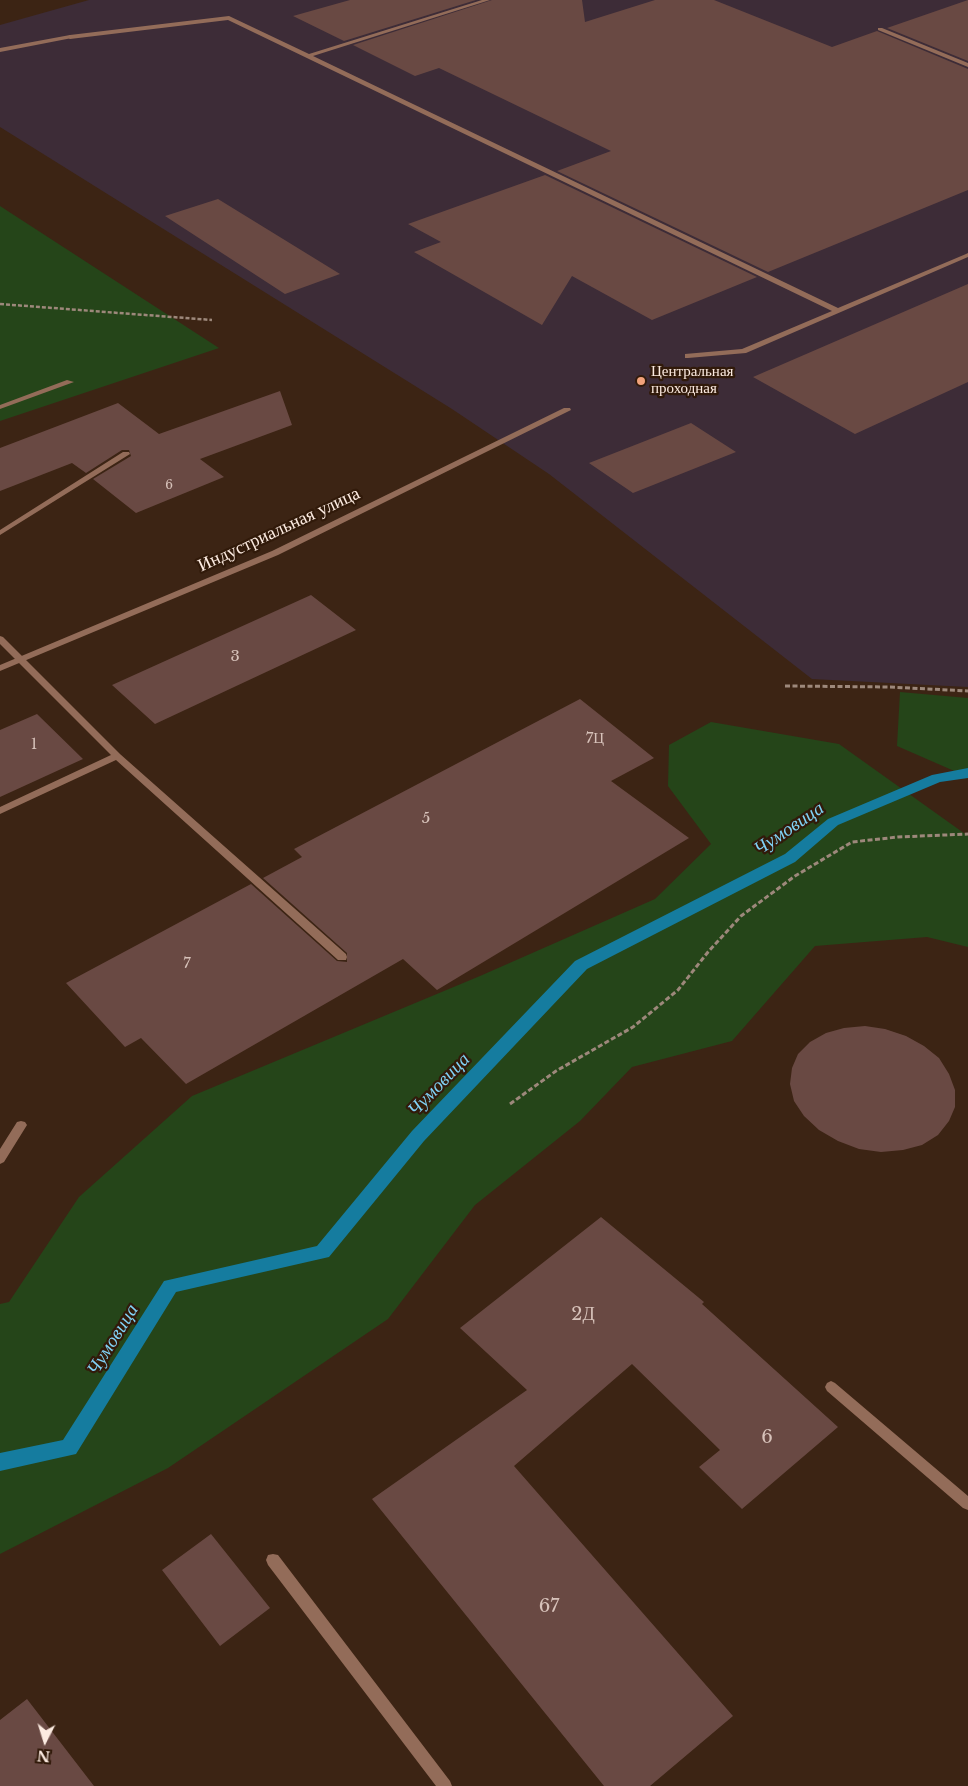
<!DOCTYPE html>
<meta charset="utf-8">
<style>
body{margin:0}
#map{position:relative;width:968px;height:1786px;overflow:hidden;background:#3c2414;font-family:"Libre Baskerville",serif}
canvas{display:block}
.north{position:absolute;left:20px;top:1716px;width:50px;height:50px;-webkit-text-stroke:4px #311a0a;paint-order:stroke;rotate:185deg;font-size:14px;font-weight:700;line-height:20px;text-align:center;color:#fcebe1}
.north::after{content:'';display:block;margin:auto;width:18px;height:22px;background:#fcebe1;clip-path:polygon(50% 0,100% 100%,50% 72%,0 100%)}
</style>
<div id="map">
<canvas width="968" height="1786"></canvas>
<div class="north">N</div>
</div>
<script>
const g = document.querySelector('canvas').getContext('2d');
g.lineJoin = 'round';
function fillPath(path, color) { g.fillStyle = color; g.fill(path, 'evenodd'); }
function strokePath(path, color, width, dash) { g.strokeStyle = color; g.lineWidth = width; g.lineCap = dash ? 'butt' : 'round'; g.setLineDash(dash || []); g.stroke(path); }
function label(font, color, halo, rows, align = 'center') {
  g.font = font + ' "Libre Baskerville",serif'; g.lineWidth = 4.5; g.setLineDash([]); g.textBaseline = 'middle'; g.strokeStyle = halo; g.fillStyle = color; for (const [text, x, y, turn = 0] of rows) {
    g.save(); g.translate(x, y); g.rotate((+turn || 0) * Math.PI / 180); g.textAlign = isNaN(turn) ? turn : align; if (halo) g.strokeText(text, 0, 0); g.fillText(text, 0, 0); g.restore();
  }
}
const industrial = new Path2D(`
 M89 0H968V687L812 679 549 474 452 409 0 127V25Z`);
const green = new Path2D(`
 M0 206 219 348 0 421Z
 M900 692 968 698V777L897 746Z
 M711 722 839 744 968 836V947L927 937 815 946 732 1041 632 1067 580 1121 475 1205 388 1319 168 1468 0 1554V1304L9 1302 79 1197 192 1096 480 976 655 899 711 844 668 786 669 745Z`);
const stream = new Path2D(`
 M968 768V778L940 782 838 825 795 862 587 969 424 1141 329 1257 176 1292 76 1454 0 1471V1453L63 1440 164 1281 317 1246 412 1131 575 961 785 854 828 819 932 775Z`);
const building = new Path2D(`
 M350 0H476L344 41 293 16Z
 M492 0H582L585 22 655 0H714L832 47 877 31 968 69V190L768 272 557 171 611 151 439 68 415 76 353 45Z
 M968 0V61L887 28Z
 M545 175 757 277 652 320 572 276 542 325 414 252 441 242 408 224Z
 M218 199 340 274 285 294 165 216Z
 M968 284V382L855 434 753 377Z
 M280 391 292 425 200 459 224 477 136 513 93 479 131 456 129 450H122L86 473 72 463 0 491V448L118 403 159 434Z
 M691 423 736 452 633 493 589 463Z
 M311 595 356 630 155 724 112 685Z
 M580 699 654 758 611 781 689 838 437 990 403 959 186 1084 141 1038 125 1047 66 983 251 884 337 961 347 962V953L263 878 302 857 294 849Z
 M37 714 83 759 0 797V730Z
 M865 1026 885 1029 906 1036 924 1046 939 1058 949 1074 955 1090V1107L949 1121 938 1135 922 1145 903 1150 881 1152 859 1149 838 1141 819 1130 804 1116 794 1101 790 1084 792 1068 798 1054 810 1042 826 1033 844 1028Z
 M601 1217 704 1302 702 1304 838 1427 742 1509 699 1467 720 1450 632 1364 514 1466 733 1716 650 1786H604L372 1499 527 1390 460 1328Z
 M211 1534 270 1608 220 1646 162 1570Z
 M27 1699 94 1786H0V1720Z`);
const pathFar1 = new Path2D(`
 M0 304 212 320`);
const path = new Path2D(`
 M785 686 890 687 968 691
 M510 1104 556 1071 633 1027 678 990 708 952 741 916 795 876 852 842 898 837 968 834`);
const service = new Path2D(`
 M482 0H490L313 56 838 308 966 254 968 253V257L746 353 688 358H685V354L742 349 832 311 228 20 70 39 67 37 70 35 229 16 309 54Z
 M878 28H882L968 63V67L878 30Z
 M67 380 74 382 0 409V405Z
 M123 452H129L130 454 0 535V530Z
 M0 636 3 637 120 754 346 954 347 957 346 960H338L116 760 0 814V807L111 755 0 644Z
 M21 1121 25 1122 27 1125 4 1162 0 1164V1149L17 1122Z
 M831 1381 835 1383 968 1496V1510L963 1508 827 1391 825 1387 827 1383Z
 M273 1554 278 1555 450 1781 452 1786H436L268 1565 266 1560 268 1555Z`);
const minor = new Path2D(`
 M70 35 73 37 72 38 0 52V48Z
 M564 408H570L571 410 278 555 0 671V665L272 551Z`);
const markers = [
 [641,381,5,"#f1a27b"]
];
const farNumbernames = [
 ["6",169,486]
];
const farPoinames = [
 ["Центральная",651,372],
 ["проходная",651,389]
];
const numberNames = [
 ["3",235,657],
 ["7Ц",595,739],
 ["1",34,745],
 ["5",426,819],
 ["7",187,964]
];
const streetNames = [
 ["Индустриальная улица",279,530,-25]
];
const nearNumbernames = [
 ["2Д",583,1315],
 ["6",767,1438],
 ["67",549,1607]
];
const waterNames = [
 ["Чумовица",789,829,-34],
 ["Чумовица",439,1085,-46],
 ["Чумовица",113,1340,-58]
];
fillPath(industrial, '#3d2c37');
fillPath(green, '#254519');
fillPath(stream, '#157c9f');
fillPath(building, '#694943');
strokePath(pathFar1, '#9d887b', 2.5, [4, 2]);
strokePath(path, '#9d887b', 3, [5, 2.5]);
fillPath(service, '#936c59');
fillPath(minor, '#936c59');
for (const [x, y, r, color] of markers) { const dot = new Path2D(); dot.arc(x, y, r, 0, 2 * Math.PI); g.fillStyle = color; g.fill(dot); strokePath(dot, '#311a0a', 2); }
label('12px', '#d7c2ba', null, farNumbernames);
label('15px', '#fcebe1', '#311a0a', farPoinames, 'left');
label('15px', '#d7c2ba', null, numberNames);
label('18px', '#fcebe1', '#311a0a', streetNames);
label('18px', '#d7c2ba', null, nearNumbernames);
label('italic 19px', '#80d1f5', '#311a0a', waterNames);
</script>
